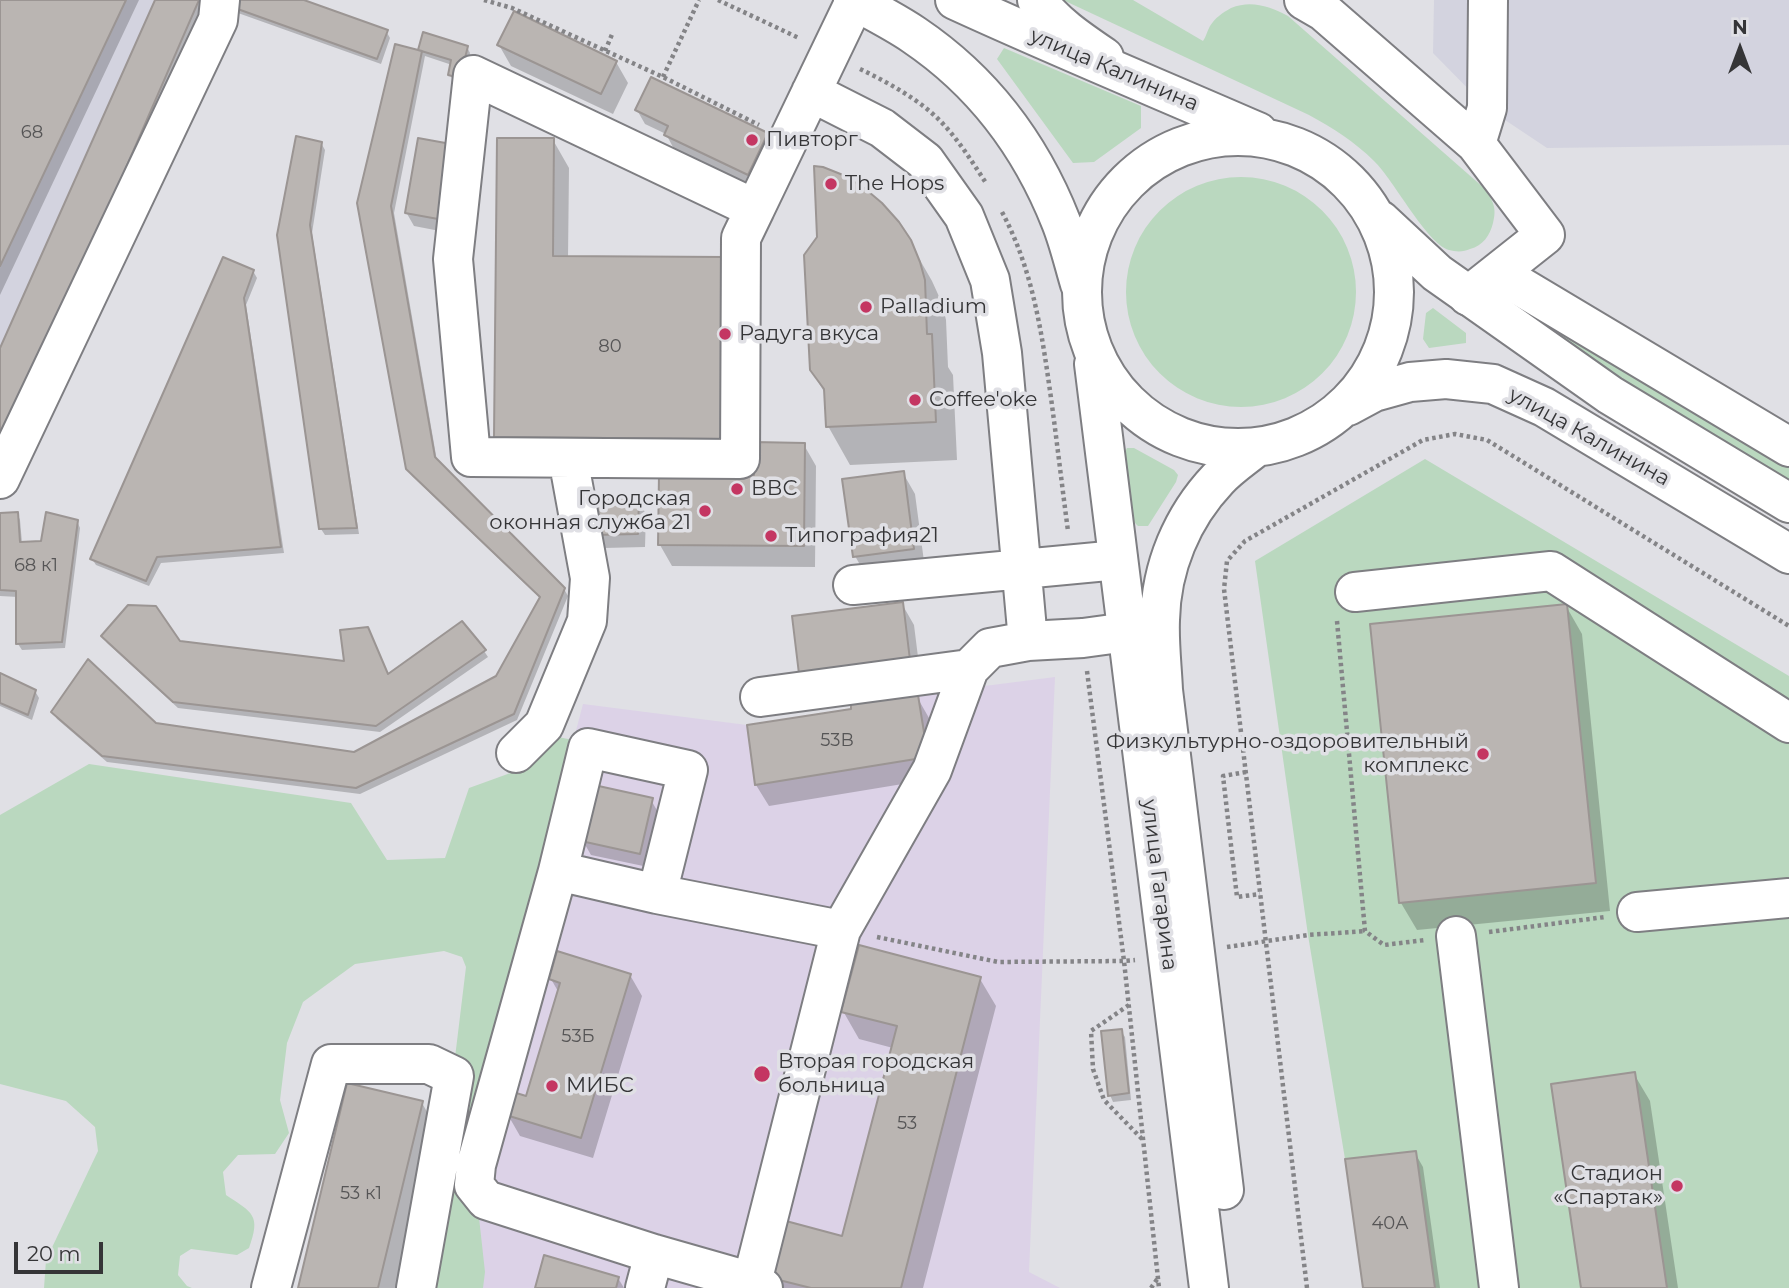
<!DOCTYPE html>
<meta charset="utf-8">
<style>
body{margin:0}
#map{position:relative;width:1789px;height:1288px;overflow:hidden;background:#e0e0e5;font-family:Montserrat,sans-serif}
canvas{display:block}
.north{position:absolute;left:1705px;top:14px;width:70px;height:70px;-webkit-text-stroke:5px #e0e0e5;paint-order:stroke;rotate:0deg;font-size:19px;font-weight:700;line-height:28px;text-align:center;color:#353537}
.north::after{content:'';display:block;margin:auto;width:24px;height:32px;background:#353537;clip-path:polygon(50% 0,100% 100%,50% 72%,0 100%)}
.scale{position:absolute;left:14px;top:1242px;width:89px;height:32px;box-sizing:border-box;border:4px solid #353537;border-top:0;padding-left:9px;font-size:21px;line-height:24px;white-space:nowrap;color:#353537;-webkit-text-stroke:5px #e0e0e5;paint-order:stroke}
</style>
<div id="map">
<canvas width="1789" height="1288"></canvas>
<div class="north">N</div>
<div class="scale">20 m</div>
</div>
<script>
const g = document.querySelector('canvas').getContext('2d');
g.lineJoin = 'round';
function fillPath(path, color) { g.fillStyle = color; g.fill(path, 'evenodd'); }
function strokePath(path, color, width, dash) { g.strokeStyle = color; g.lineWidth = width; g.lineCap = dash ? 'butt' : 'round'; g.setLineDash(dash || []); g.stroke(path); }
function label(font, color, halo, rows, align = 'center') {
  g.font = font + ' Montserrat,sans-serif'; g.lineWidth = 7; g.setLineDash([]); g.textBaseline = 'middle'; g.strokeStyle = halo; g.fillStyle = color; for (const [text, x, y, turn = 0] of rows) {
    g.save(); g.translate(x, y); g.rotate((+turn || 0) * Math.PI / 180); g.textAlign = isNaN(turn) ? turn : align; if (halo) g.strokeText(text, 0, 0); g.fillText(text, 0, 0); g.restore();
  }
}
const built = new Path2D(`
 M0 0H155L0 348Z
 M1434 0H1789V145L1547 148 1487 108 1433 53Z`);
const medical = new Path2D(`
 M1055 677 1029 1272 1060 1288H471L455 1189 583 704 747 725 851 709V703Z`);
const green = new Path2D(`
 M1063 0H1133L1203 41C1206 37 1207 31 1210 26 1215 18 1222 13 1231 8 1251 0 1269 6 1288 16L1484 188C1493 201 1497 207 1493 223 1490 235 1483 246 1470 249 1464 252 1456 252 1449 250 1426 243 1394 180 1374 161 1355 142 1333 128 1309 115Z
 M1004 48 1141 106V128L1094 162 1073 163 997 59Z
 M1126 292a115 115 0 1 1 230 0a115 115 0 1 1-230 0Z
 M1433 308 1466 333V343L1429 348 1423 339 1426 313Z
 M1536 318H1547L1789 467V487L1534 325Z
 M1127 448H1134L1174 470 1178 475 1176 482 1148 526H1138L1133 521 1124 454Z
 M1425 459 1789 676V1288H1363L1345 1159 1308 935 1255 561Z
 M553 736 578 741 472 1154 485 1272 483 1288H427L466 967 462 957 444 951 355 964 303 1002 287 1043 280 1100 289 1133 275 1154 238 1155 223 1172 226 1195C253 1213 261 1215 249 1248L237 1255 191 1249 180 1256 178 1275 187 1286 192 1288H44L46 1260 98 1151 95 1127 66 1101 0 1084V815L89 764 351 803 387 860 445 858 469 788 527 767Z`);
const shadow = new Path2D(`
 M0 0H139L0 295Z
 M157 0H201L203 4 0 470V352Z
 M299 0 386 31 390 38 381 64 238 13 234 7Z
 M424 35 467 47 470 53 463 83 453 81 450 74 452 65 425 56 394 213 437 461 564 589 568 596 517 720 360 794 107 762 57 719 53 712 155 724 355 754 498 677 541 599 412 476 407 469 359 203 419 52Z
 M499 45 616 62 628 83 613 114 511 66Z
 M637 110 767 134 775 148 756 188 674 149 666 134 645 124Z
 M419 140 445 232 414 226 406 212Z
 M553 140 569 168 568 258H724L739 466 512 464 496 437Z
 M321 143 325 150 312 233 359 534 325 535 321 529 279 235Z
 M909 241 932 281 942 303 946 320 948 367 953 375 957 460 850 465 828 426 826 395 811 370Z
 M253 271 257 278 246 305 284 553 161 563 149 586 96 565 92 559Z
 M804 445 816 466 815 567 672 566 660 545Z
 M903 473 915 494 925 569 867 577 855 556Z
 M638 500 646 514 645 547 604 548 596 534Z
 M17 513 20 520 22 543 42 542 77 521 80 528 65 648 22 650 18 644V597L0 596V515Z
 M902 604 914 625 921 681 794 617Z
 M1566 606 1582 634 1610 911 1417 930 1401 903Z
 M103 636 179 643 388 676 484 651 488 657 380 732 178 708 107 643Z
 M0 675 35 691 39 698 32 720 0 706Z
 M917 697 929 718 939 778 769 806 756 785 749 726 853 711Z
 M651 800 659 814 648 867 591 855 583 841Z
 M630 975 642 996 593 1158 520 1136 508 1115 527 1098 559 993 551 979Z
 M980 979 996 1006 923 1288H779L773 1277 843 1238 893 1048 859 1039 843 1011Z
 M1121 1031 1125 1037 1131 1100 1113 1102 1110 1095Z
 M1634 1074 1650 1101 1678 1288H1582Z
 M422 1103 444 1142 409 1288H300Z
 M1415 1153 1423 1167 1440 1288H1365Z
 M618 1278 624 1288H537Z`);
const building = new Path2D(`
 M0 0H126L0 266Z
 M155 0H199L0 457V348Z
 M235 0H304L388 30 377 59 232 7Z
 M514 11 617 61 601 94 497 45Z
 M423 32 468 46 460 78 448 75 451 60 418 50Z
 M395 44 422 51 391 206 435 457 565 588 514 714 356 788 102 756 51 712 88 659 156 723 354 752 496 676 540 597 406 469 357 203Z
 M651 77 768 133 748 175 664 135 668 126 635 110Z
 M296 136 322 142 310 225 357 528 319 529 277 235Z
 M418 138 451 144 438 219 405 213Z
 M497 138H554L553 256 725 257 724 439 494 437Z
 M814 166 823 167 843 175 863 187 882 203 899 222 911 240 920 262 925 280 927 334H932L936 422 826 427 824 389 810 370 804 255 817 237Z
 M223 257 254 270 244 298 281 547 157 557 146 581 90 559Z
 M754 442 805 443 804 546 658 545 659 474 754 475Z
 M904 471 914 549 853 557 842 479Z
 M593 498H639L638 534 594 535Z
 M18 512 20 542 41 541 46 512 78 520 62 642 16 644V591L0 590V513Z
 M903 602 910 660 799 674 792 616Z
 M1567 604 1596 883 1399 903 1370 624Z
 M128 605 156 606 180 641 344 661 340 630 368 627 388 674 462 621 486 650 376 726 173 702 101 636Z
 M0 673 36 690 28 715 0 703Z
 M918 695 928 757 755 785 747 725 851 709V703Z
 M594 785 653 798 640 854 581 841Z
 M859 945 981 977 901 1288H811L771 1278 786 1221 842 1236 897 1026 841 1012Z
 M557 951 631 974 581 1138 506 1115 513 1092 526 1096 560 983 549 979Z
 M1122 1029 1129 1093 1108 1096 1101 1031Z
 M1635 1072 1667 1288H1581L1551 1084Z
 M347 1083 423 1101 378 1288H298Z
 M1416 1151 1435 1288H1363L1345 1159Z
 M544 1255 619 1277 616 1288H535Z`);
const path = new Path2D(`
 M484 0 512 8 663 77 759 125
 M718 0 799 38
 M605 51 613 32
 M860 69C883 80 907 93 927 109 952 129 969 157 986 183
 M663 77 699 0
 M1002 212C1033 270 1042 334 1051 398 1057 442 1062 486 1068 531
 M1337 621 1365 931 1384 945 1425 940
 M1087 671 1124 961 1159 1288
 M1246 772 1223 776 1237 897 1260 894
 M1489 932 1605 917
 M877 937 998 962 1124 961 1135 960
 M1227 947 1308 935 1365 931
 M1129 1005 1091 1031 1093 1069 1104 1100 1143 1140
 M1151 1288 1158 1278
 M1307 1288 1224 589 1227 561 1245 541 1423 440 1455 434 1487 440 1789 626`);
const minor = new Path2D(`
 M1037 0C1055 24 1079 40 1104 57
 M1304 0 1323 11 1476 144 1545 235 1468 296
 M811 92 882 128 925 161 964 216 990 280 1002 353 1028 641
 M1476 144 1487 108 1488 0
 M755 209 741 238 740 459 471 457 453 259 473 75 755 209 855 1
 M1498 273 1789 447
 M0 479 218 20 220 0
 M853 585 1118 560
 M1355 592 1551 571 1789 723
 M760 697 969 669
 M516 753 544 725 587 621 590 578 568 458
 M558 871 588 748 688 770 657 894
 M1637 912 1789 898
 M1456 936 1499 1288
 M752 1282 841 930 932 770 969 669 990 648 1028 641 1083 638 1127 632
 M271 1288 331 1064H429L454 1076 416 1288
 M645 1288 654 1254
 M763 1288 752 1282 654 1254 486 1200 474 1185 476 1165 558 871 657 894 841 930`);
const major = new Path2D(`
 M853 0C873 11 895 22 914 35 982 81 1031 146 1061 222 1069 242 1074 264 1080 284
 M955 0C1055 46 1157 88 1258 132
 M1082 292a156 156 0 1 1 312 0a156 156 0 1 1-312 0Z
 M1380 220 1437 273 1610 395 1789 503
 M1094 364 1209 1288
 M1348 406 1374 392 1410 382 1446 379 1493 384 1544 407 1789 554
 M1224 1190 1163 690C1162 667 1159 643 1160 620 1161 567 1182 517 1218 479 1229 467 1243 458 1255 448`);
const markers = [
 [752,140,7,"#c43662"],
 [831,184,7,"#c43662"],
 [866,307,7,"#c43662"],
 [725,334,7,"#c43662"],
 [915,400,7,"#c43662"],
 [737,489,7,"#c43662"],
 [705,511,7,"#c43662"],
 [771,536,7,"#c43662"],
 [1483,754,7,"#c43662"],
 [762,1074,9,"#c43662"],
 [552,1086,7,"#c43662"],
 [1677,1186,7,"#c43662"]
];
const numberNames = [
 ["68",32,133],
 ["80",610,347],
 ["68 к1",36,566],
 ["53В",837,741],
 ["53Б",578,1037],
 ["53",907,1124],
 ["53 к1",361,1194],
 ["40А",1390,1224]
];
const streetNames = [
 ["улица Калинина",1114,70,23],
 ["улица Калинина",1589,437,29],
 ["улица Гагарина",1159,885,83]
];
const poiNames = [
 ["Пивторг",766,140],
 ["The Hops",845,184],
 ["Palladium",880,307],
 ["Радуга вкуса",739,334],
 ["Coffee'oke",929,400],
 ["ВВС",751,489],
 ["Городская",691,499,"right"],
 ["оконная служба 21",691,523,"right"],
 ["Типография21",785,536],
 ["Физкультурно-оздоровительный",1469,742,"right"],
 ["комплекс",1469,766,"right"],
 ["Вторая городская",778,1062],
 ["больница",778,1086],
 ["МИБС",566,1086],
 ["Стадион",1663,1174,"right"],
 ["«Спартак»",1663,1198,"right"]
];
fillPath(built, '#d3d3df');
fillPath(medical, '#dcd2e7');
fillPath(green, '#bad8bf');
fillPath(shadow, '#0003');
fillPath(building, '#bab5b2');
strokePath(building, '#9b9593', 2);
strokePath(minor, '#7e7e82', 42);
strokePath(major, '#7e7e82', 42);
strokePath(path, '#848487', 4.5, [3.5, 3.5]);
strokePath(minor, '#fff', 38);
strokePath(major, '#fff', 38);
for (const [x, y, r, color] of markers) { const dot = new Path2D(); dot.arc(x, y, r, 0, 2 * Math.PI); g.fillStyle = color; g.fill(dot); strokePath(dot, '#e0e0e5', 2.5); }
label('18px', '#565556', null, numberNames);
label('21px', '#353537', '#e0e0e5', streetNames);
label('21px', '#353537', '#e0e0e5', poiNames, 'left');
</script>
